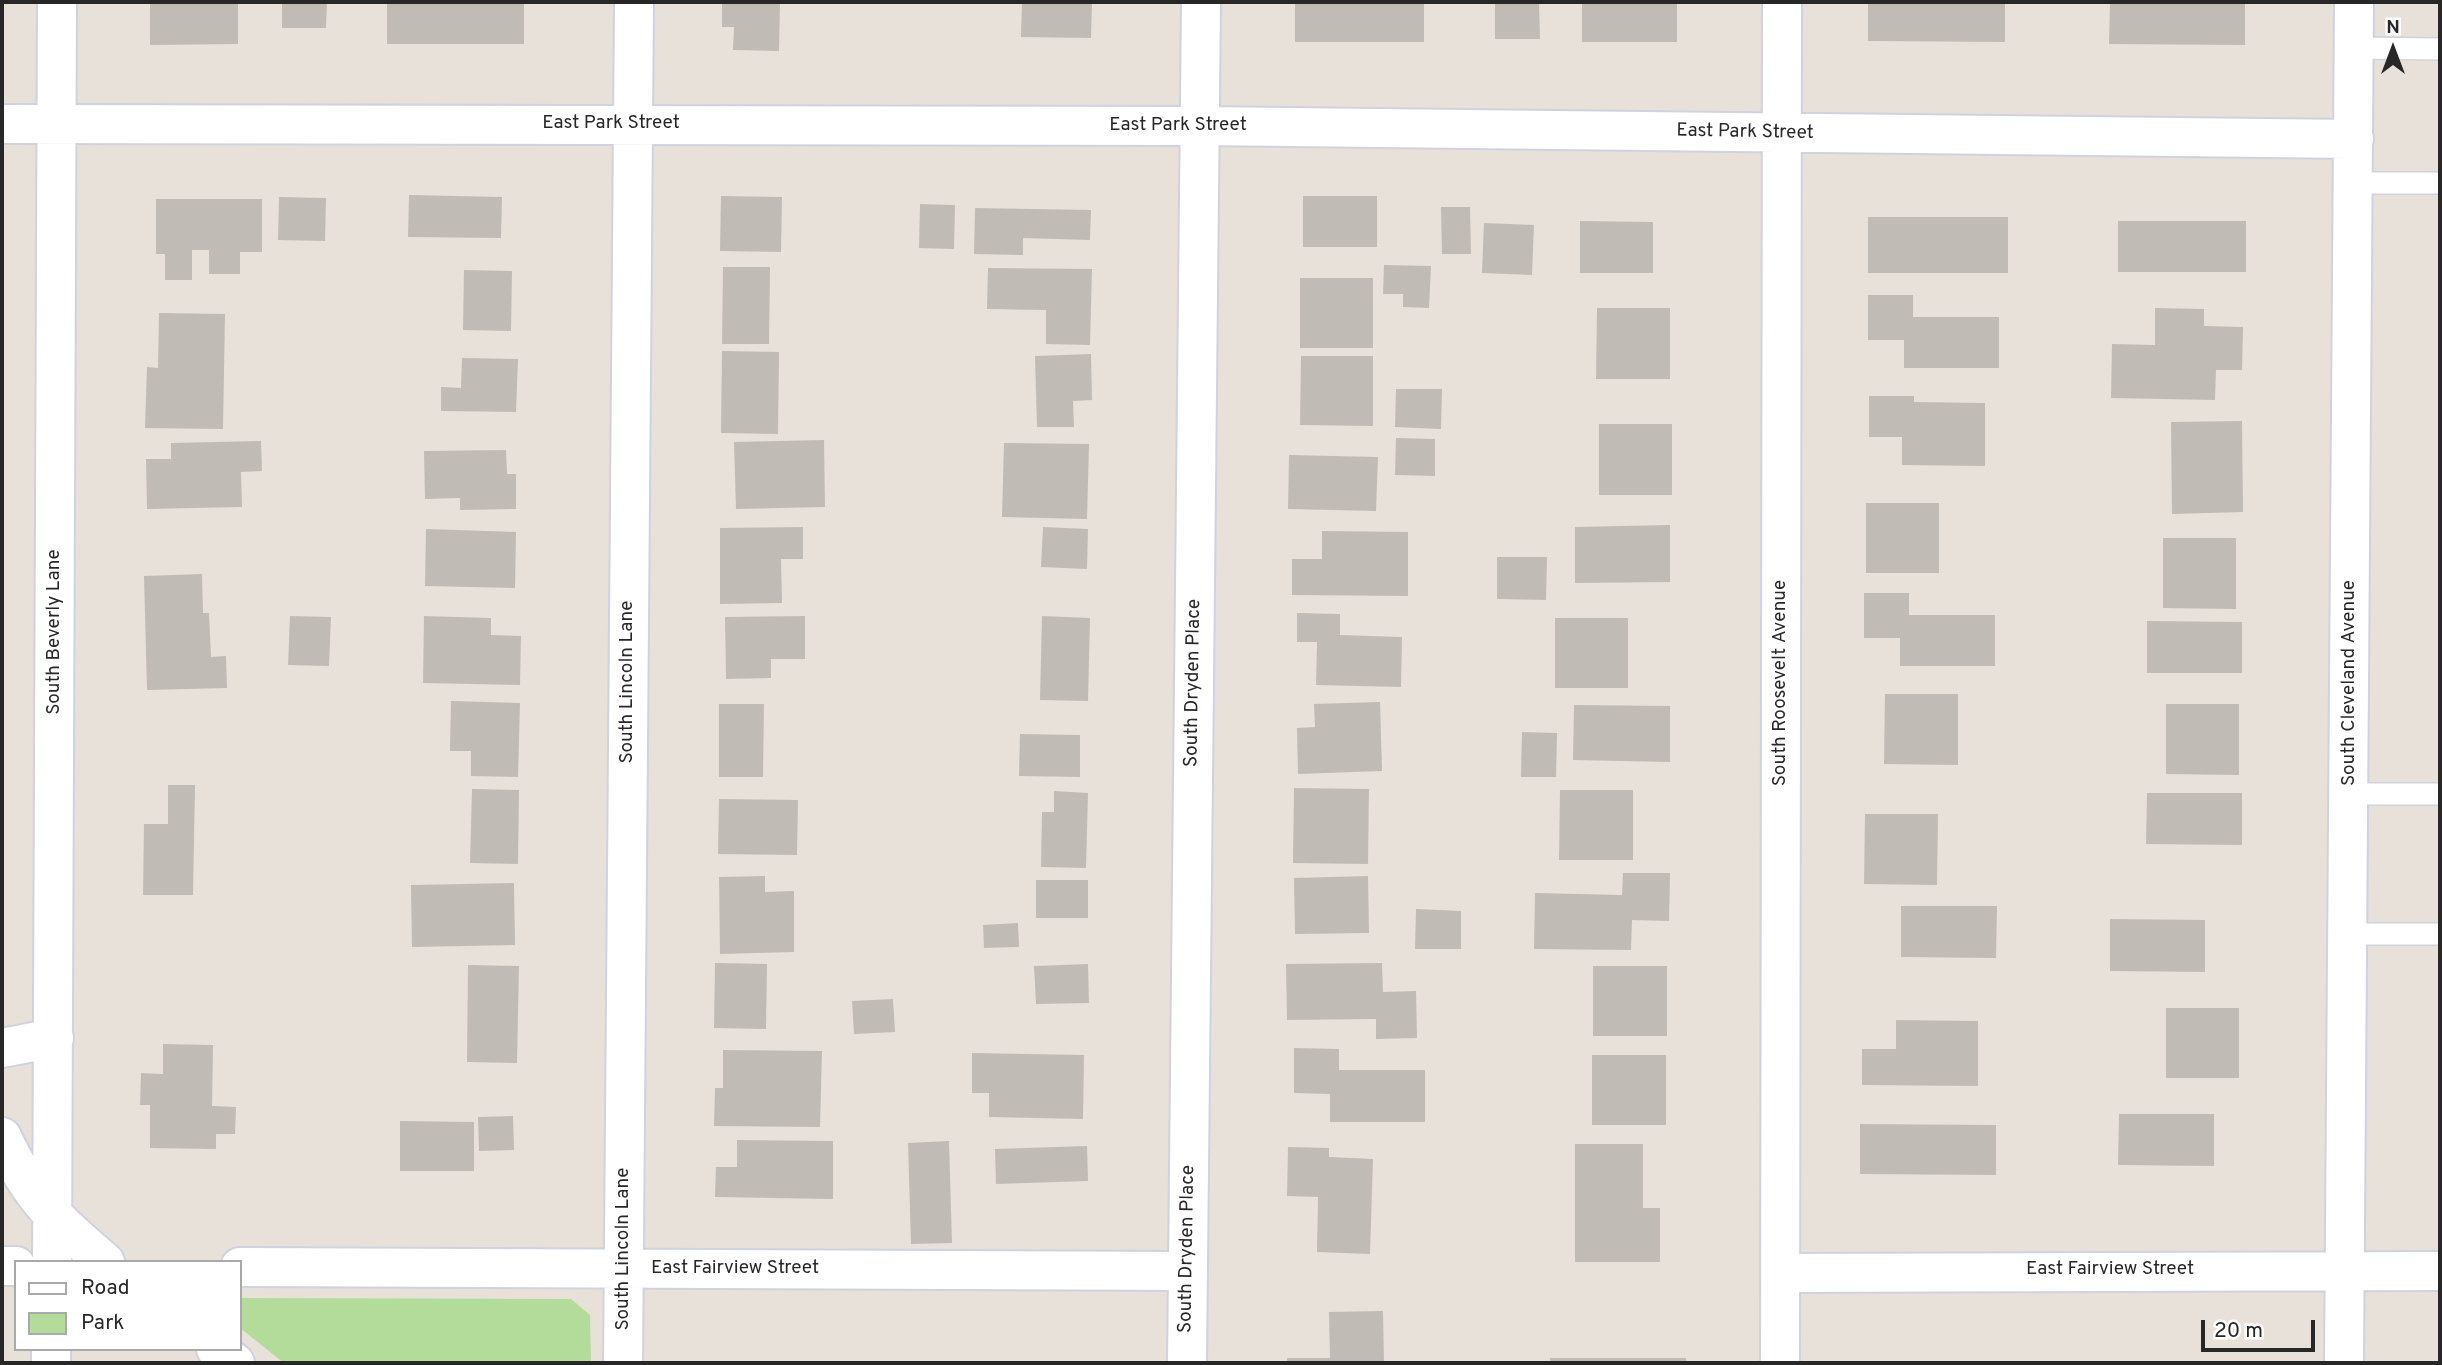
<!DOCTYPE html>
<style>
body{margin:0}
#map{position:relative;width:2442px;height:1365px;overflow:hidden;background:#e8e1d9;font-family:Overpass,sans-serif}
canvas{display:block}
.frame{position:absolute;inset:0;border:4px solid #272727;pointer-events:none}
.legend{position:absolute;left:14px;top:1260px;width:228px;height:91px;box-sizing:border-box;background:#fff;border:2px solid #a9a9a9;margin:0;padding:9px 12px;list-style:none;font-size:21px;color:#272727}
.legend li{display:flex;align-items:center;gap:14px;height:35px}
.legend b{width:35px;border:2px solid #a9a9a9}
.north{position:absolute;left:2358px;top:14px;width:70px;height:70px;-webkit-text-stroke:5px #fff;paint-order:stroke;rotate:0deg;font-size:19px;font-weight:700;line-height:28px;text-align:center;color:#272727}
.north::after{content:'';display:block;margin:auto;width:24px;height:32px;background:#272727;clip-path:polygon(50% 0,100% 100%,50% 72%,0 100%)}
.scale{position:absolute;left:2201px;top:1320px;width:114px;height:32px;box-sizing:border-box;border:4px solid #272727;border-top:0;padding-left:9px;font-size:21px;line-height:24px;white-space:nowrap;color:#272727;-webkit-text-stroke:5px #fff;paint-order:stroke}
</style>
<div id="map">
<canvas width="2442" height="1365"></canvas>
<div class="frame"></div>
<ul class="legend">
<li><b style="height:9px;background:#fff"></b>Road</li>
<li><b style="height:19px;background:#b3db99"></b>Park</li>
</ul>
<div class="north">N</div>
<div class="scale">20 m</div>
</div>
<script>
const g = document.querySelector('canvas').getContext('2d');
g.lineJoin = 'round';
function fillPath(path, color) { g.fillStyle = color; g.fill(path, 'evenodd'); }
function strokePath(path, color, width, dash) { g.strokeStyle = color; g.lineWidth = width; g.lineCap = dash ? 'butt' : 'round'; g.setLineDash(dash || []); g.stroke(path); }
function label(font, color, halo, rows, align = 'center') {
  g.font = font + ' Overpass,sans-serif'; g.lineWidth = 7; g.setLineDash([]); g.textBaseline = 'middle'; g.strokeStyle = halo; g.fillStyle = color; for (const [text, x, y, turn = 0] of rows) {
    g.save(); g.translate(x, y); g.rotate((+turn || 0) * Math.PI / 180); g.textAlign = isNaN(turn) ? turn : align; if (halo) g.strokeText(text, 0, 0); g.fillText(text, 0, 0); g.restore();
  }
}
const green = new Path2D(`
 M240 1298 571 1299 590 1315 591 1363H284L240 1328Z`);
const building = new Path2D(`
 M150 2H238V44L150 45Z
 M282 2H327L326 28H282Z
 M387 2H524V44H387Z
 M722 2H780L779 51 733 50 734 27H722Z
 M1022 2H1092L1091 38 1021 37Z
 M1295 2H1424V42H1295Z
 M1495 2H1539L1540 39H1495Z
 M1582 2H1677V42H1582Z
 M1868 2H2005V42L1868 41Z
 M2110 2H2245V45L2109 44Z
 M409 195 502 197 501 238 408 237Z
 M721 196 782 197 781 252 720 251Z
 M1303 196H1377V247H1303Z
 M279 197 326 198 325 241 278 240Z
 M156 199H262V252H240V274H209V250H192V280H165V254H156Z
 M920 204 955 205 954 249 919 248Z
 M1441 207H1470L1471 254H1442Z
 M975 208 1091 210 1090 240 1023 238V255L974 254Z
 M1868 217H2008V273H1868Z
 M1580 221 1653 222V273H1580Z
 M2118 221H2246V272H2118Z
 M1484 223 1534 225 1532 275 1482 273Z
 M1384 265 1431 266 1429 308 1403 307V294H1383Z
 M723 267H770L769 344H722Z
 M988 268 1092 269 1090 345 1046 344V310L987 309Z
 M464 270 512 271 511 331 463 330Z
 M1300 278H1373V348H1300Z
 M1868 295H1913V317H1999V368H1904V340H1868Z
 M1597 308H1670V379H1596Z
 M2155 308 2204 309V326L2243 327 2242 370H2216L2215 400 2111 398 2112 344 2155 345Z
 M159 313 225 314 223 429 145 428 147 367 158 368Z
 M722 351 779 352 778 434 721 433Z
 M1091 354 1092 400 1073 401 1074 427H1037L1035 356Z
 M1301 356H1373V426L1300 425Z
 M462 358 518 359 516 412 441 411V387L461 388Z
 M1396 389H1442L1441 429 1395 427Z
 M1869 396H1914V402L1985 403V466L1902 465V437H1869Z
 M2242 421 2243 512 2172 514 2171 422Z
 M1599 424H1672V495H1599Z
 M1396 438 1435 439V476L1395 475Z
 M824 440 825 507 736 509 734 442Z
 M261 441 262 471 241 472 242 507 147 509 146 459H171V443Z
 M1004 443 1089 444 1087 519 1002 517Z
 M506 450 507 474H516V509L460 510V498L425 499 424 451Z
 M1289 455 1378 457 1376 511 1288 509Z
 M1866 503H1939V573H1866Z
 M1670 525V582L1575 583V527Z
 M803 527V559H781L782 603 720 604V528Z
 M1043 527 1088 529 1087 569 1041 567Z
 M426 529 516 532 515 588 425 586Z
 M1322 531 1408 532V596L1292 595V559H1322Z
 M2163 538H2236V609L2163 608Z
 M1497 557H1547L1546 600 1497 599Z
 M202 574 203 613H209L211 657 226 656 227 688 147 690 144 576Z
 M1864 593H1909V615H1995V666H1900V638H1864Z
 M1297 613 1340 614V635L1402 637 1401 687 1316 685 1317 642H1297Z
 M290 616 331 617 329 666 288 665Z
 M424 616 491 618V635L521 636 520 685 423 683Z
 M805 616V659H771V678L726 679 725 617Z
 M1042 616 1090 618 1088 701 1040 700Z
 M1555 618H1628V688H1555Z
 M2147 621 2242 622V673H2147Z
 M1885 694H1958V765L1884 764Z
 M451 701 520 703 518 777 471 776V751H450Z
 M1380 702 1382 771 1298 774 1297 728 1315 727 1314 704Z
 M719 704H764L763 777H719Z
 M2166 704H2239V775L2166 774Z
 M1574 705 1670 706V762L1573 760Z
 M1522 732 1557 733 1556 777H1521Z
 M1020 734 1080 735V777L1019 776Z
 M168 785H195L193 895H143L144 824H168Z
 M1294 788 1369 789 1368 864 1293 863Z
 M472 789 519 790 518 864 470 863Z
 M1560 790H1633V860H1559Z
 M1054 791 1088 793 1086 868 1041 867 1042 812H1054Z
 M2147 793H2242V845L2146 844Z
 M719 799 798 800 797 855 718 854Z
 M1865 814H1938L1937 885 1864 884Z
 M1623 873H1670L1669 921 1632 920 1631 950 1534 949 1535 893 1622 895Z
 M765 876V892L794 891V952L720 954 719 877Z
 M1368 876 1369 933 1295 934 1294 878Z
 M1036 880H1088V918H1036Z
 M514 883 515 945 412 947 411 885Z
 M1901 906H1997L1996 958 1901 957Z
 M1416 909 1461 911V949H1415Z
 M2110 919 2205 920V972L2110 971Z
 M1018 923 1019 947 984 948 983 925Z
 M715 963 767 964 766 1029 714 1028Z
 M1382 963 1383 992 1416 991 1417 1038 1376 1039V1019L1287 1020 1286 964Z
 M1088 964 1089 1003 1036 1004 1034 966Z
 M468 965 519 966 517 1063 467 1062Z
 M1593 966H1667V1036H1593Z
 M893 999 895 1032 854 1034 852 1001Z
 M2166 1008H2239V1078H2166Z
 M1896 1020 1978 1021V1086L1862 1085V1049H1896Z
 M163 1044 213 1045 212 1106 236 1107 235 1134H216V1149L150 1148V1105H140L141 1073 163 1074Z
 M1294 1048 1339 1049V1070H1425V1122H1330V1094L1294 1093Z
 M723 1050 822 1051 820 1127 714 1126 715 1088H723Z
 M972 1053 1084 1055 1083 1119 989 1117V1093H972Z
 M1592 1055H1666V1125H1592Z
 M2119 1114H2214V1166L2118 1165Z
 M513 1116 514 1150 479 1151 478 1117Z
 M400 1121 474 1122V1171H400Z
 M1860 1124 1996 1125V1175L1860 1174Z
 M737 1140 833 1141V1199L715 1197 716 1167H737Z
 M949 1141 952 1243 911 1244 908 1143Z
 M1575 1144H1643V1208H1660V1262H1575Z
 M1087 1146 1088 1181 996 1184 995 1149Z
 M1288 1147 1329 1148V1157L1373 1159 1370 1254 1317 1252 1318 1197 1287 1196Z
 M1383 1311 1384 1363H1287V1358H1330L1329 1312Z
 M1550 1358H1686V1363H1550Z`);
const service = new Path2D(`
 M2354 48 2440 49
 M2353 183H2440
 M2349 794H2440
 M2348 934H2440`);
const minor = new Path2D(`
 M2 124 1200 126 2354 139
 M2 1048 54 1038
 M2 1137C30 1197 55 1220 105 1262
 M52 1262 57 2
 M2 1266H16
 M240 1267 1188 1271
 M1781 1273 2440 1271
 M216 1349 235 1363
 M51 1363V1349
 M623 1363 634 2
 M1187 1363 1201 2
 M1780 1363 1782 2
 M2344 1363 2354 2`);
const streetNames = [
 ["East Park Street",611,124],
 ["East Park Street",1178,126],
 ["East Park Street",1745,133,1],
 ["South Beverly Lane",55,632,-90],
 ["South Lincoln Lane",628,682,-90],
 ["South Dryden Place",1194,683,-89],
 ["South Roosevelt Avenue",1781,683,-90],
 ["South Cleveland Avenue",2350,683,-90],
 ["South Lincoln Lane",624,1249,-90],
 ["South Dryden Place",1188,1249,-89],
 ["East Fairview Street",735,1269],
 ["East Fairview Street",2110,1270]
];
fillPath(green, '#b3db99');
fillPath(building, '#c1bbb6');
strokePath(service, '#cfd2df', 24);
strokePath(minor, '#cfd2df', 42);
strokePath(service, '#fff', 21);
strokePath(minor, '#fff', 38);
label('19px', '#272727', '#fff', streetNames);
</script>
